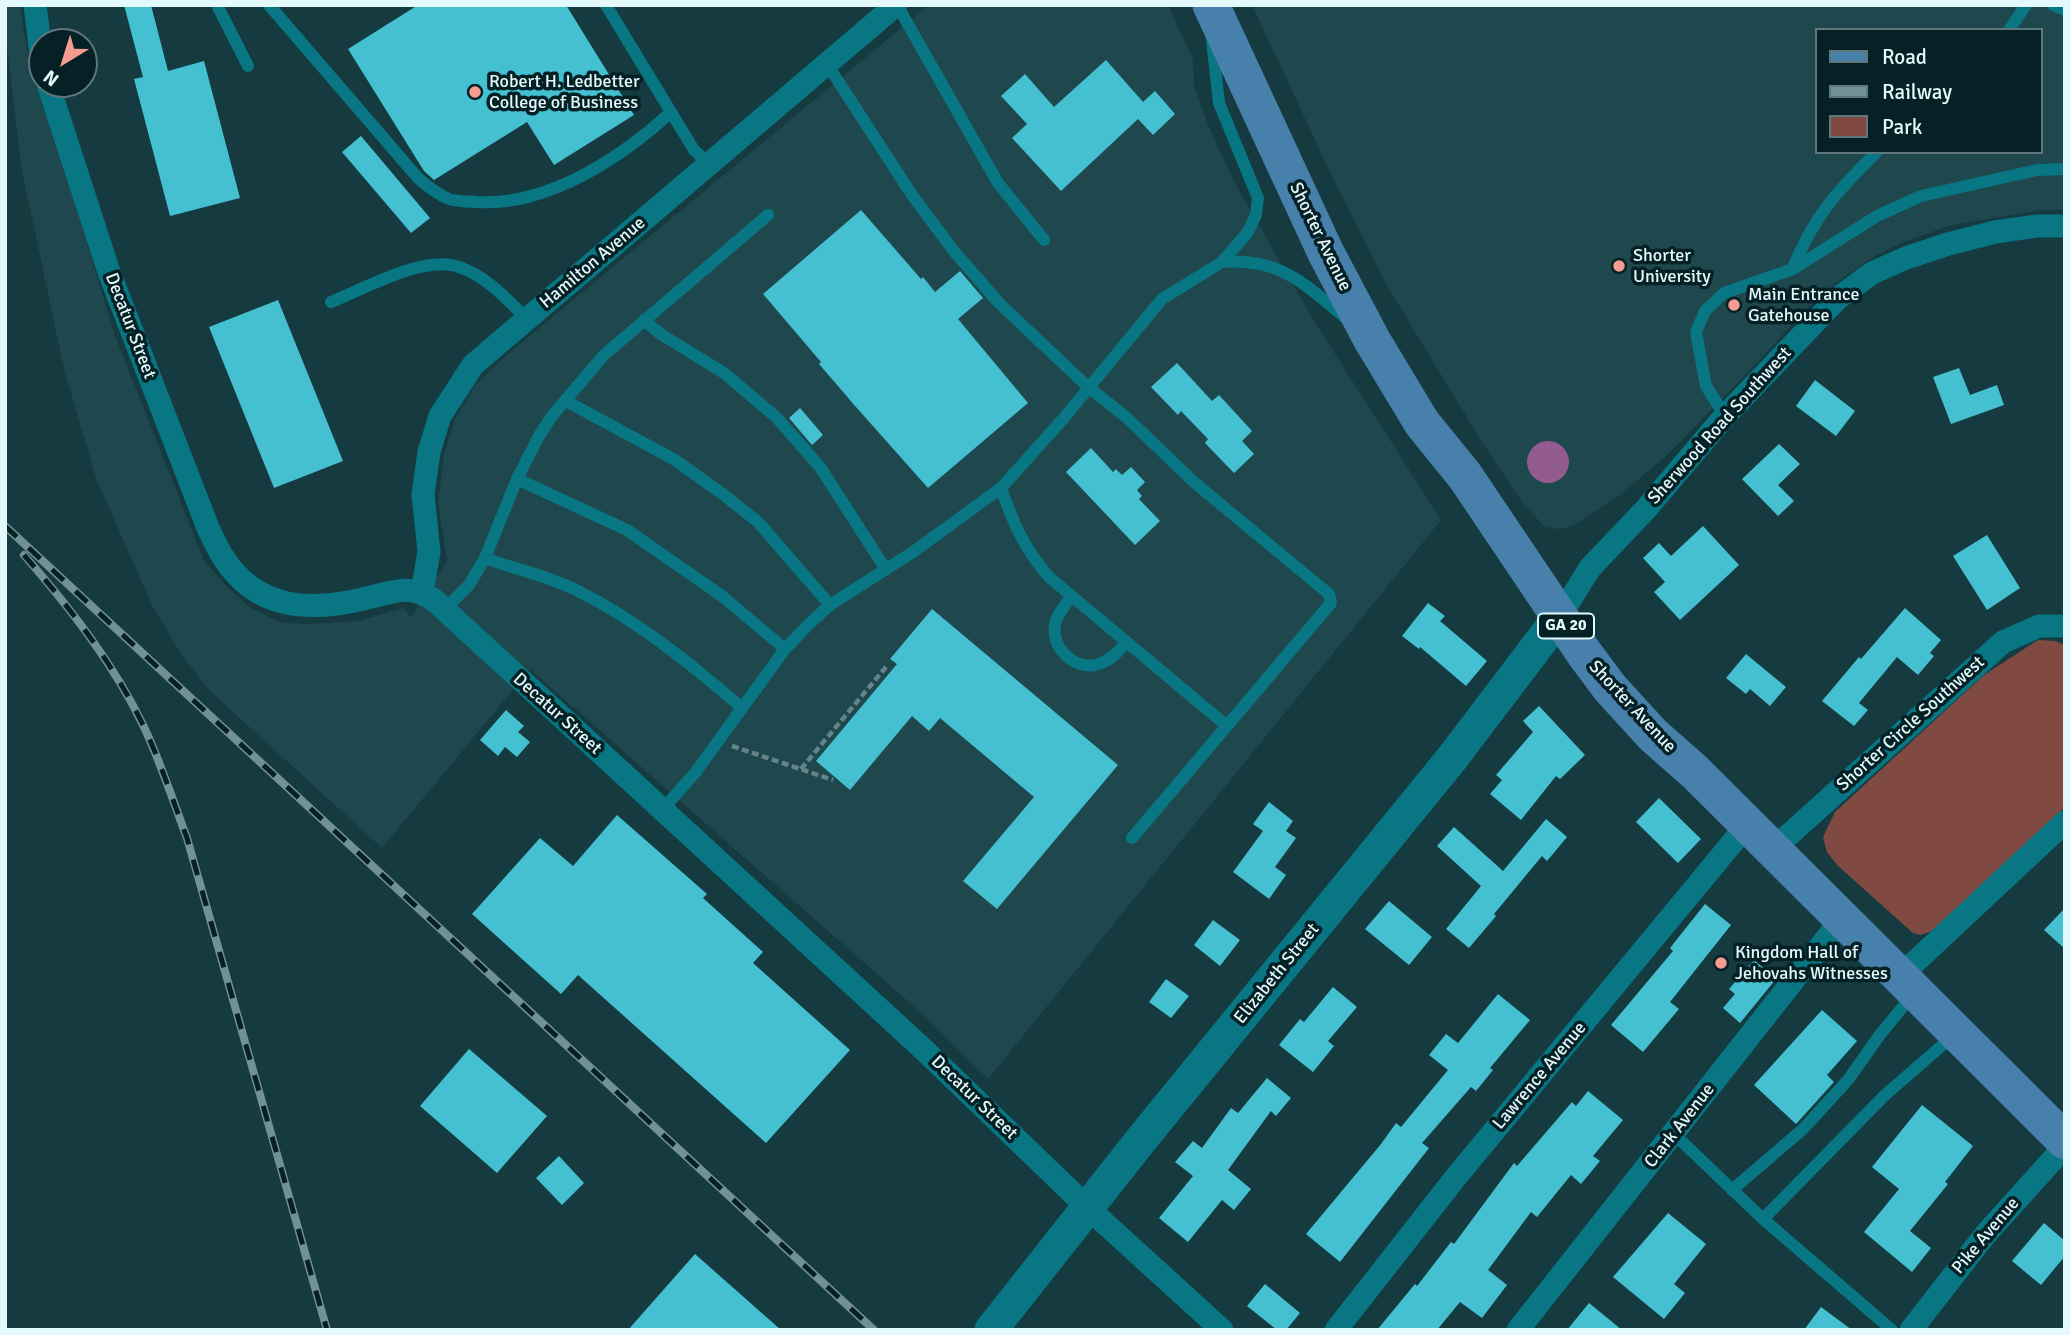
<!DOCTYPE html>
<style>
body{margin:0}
#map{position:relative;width:2070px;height:1335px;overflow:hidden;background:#153b41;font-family:Signika,sans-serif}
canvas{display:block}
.frame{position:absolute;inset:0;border:7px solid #e4f9fc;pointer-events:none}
.legend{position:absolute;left:1815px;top:28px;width:228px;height:126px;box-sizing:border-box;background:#062125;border:2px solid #5f777b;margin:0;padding:9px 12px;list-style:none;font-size:21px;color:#e4f9fc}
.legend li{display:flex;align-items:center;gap:14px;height:35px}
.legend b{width:35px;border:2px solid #5f777b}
.north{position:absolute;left:28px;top:28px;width:70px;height:70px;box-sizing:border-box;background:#062125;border:2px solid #5f777b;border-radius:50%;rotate:218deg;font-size:19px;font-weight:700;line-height:28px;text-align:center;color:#e4f9fc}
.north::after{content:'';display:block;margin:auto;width:24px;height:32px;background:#f59c90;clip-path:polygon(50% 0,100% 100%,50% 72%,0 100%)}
</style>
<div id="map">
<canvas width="2070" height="1335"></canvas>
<div class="frame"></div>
<ul class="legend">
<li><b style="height:9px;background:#4780ab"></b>Road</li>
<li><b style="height:9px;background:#729195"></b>Railway</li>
<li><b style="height:19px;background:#804a42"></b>Park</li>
</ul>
<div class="north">N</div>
</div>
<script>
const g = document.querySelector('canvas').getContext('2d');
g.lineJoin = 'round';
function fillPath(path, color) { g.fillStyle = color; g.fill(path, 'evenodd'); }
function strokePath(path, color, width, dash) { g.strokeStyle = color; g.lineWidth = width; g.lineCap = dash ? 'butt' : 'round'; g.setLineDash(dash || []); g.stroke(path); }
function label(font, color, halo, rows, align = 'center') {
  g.font = font + ' Signika,sans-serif'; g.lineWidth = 7; g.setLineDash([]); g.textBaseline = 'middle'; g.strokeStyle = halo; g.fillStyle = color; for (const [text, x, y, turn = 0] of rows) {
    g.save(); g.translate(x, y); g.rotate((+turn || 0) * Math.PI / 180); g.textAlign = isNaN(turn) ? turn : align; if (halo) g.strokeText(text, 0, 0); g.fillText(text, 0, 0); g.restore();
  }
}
const built = new Path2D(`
 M5 5H20L30 69 60 153 114 333 204 561 227 587 251 608 281 623 314 624 359 621 403 608 411 617 447 561 438 503 444 455 455 419 475 385 509 353 929 5H1168L1193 60 1194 85 1208 125 1234 182 1316 324 1441 520 988 1079 926 1017 530 669 382 848 209 690 181 654 152 605 96 478 65 373 22 171 5 30Z
 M1252 5H2065V210H2041L1952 225 1905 241 1873 257 1848 274 1808 307 1753 367 1666 456 1621 494 1575 525 1559 529 1545 527 1524 505 1482 442 1389 289 1332 176ZM1816 30H2040V152H1816Z`);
const green = new Path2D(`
 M2038 640 2055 641 2065 645V807L1934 930 1921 935 1913 933 1837 865 1827 852 1823 837 1835 812 1984 675Z`);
const water = new Path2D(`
 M1527 462a21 21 0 1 1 42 0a21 21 0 1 1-42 0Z`);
const building = new Path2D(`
 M124 5H151L168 71 204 61 240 198 170 216 134 79 143 77Z
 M418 5H566L634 115 554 165 527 122 434 180 424 171 348 49Z
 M1106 60 1143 102 1155 91 1175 114 1153 135 1138 119 1061 191 1012 138 1027 124 1001 96 1025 74 1054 107Z
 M361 136 430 218 411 233 342 152Z
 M861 210 921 279 923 277 935 292 960 271 983 298 958 319 1028 403 928 488 856 407 819 364 821 362 763 294Z
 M278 300 343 461 274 488 209 327Z
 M1177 363 1212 401 1219 395 1252 431 1242 441 1254 454 1234 473 1205 443 1208 439 1181 411 1178 415 1151 387Z
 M1959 368 1970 395 1997 385 2004 405 1951 424 1933 377Z
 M1815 380 1855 411 1836 436 1796 406Z
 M800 408 823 435 812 445 789 418Z
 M1779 444 1800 464 1778 485 1794 501 1778 516 1742 479Z
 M1091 448 1113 472 1116 469 1122 475 1131 467 1145 482 1137 490 1142 496 1139 499 1160 521 1135 545 1066 472Z
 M1703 526 1739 565 1680 620 1654 592 1665 582 1643 558 1659 543 1671 556Z
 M1987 535 2020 588 1987 610 1953 556Z
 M1428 603 1445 616 1440 621 1487 661 1466 686 1420 647 1419 649 1402 636Z
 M1905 608 1941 640 1930 653 1934 656 1918 675 1897 657 1859 703 1868 710 1854 726 1822 701 1859 657 1861 659Z
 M932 609 1118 765 997 909 963 881 1034 797 940 718 929 731 912 716 850 790 816 761 897 664 890 659Z
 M1746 654 1786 687 1770 706 1750 689 1746 694 1726 678Z
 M1539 706 1585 755 1560 779 1556 776 1521 820 1490 794 1502 780 1496 775 1533 732 1523 721Z
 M506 710 524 726 518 732 530 742 517 757 505 747 498 756 480 740Z
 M1659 798 1701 839 1678 863 1636 822Z
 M1269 802 1293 821 1286 831 1296 838 1275 867 1286 875 1269 899 1233 872 1263 831 1253 824Z
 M617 815 707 894 703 898 763 952 753 963 850 1050 766 1143 578 975 561 994 472 914 540 838 573 866Z
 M1546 819 1567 837 1547 861 1542 856 1494 914 1496 916 1469 948 1446 929 1481 886 1437 846 1454 827 1503 871Z
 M1389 901 1432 937 1409 965 1365 929Z
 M1705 904 1731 925 1670 1002 1679 1009 1643 1052 1611 1025 1673 951 1670 948Z
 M2065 908V949L2044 930Z
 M1213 920 1240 940 1220 966 1194 945Z
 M1754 960 1776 979 1740 1023 1723 1008 1735 994 1729 989Z
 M1166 979 1189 996 1171 1018 1149 1002Z
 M1333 987 1357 1007 1328 1041 1334 1046 1313 1072 1279 1045 1300 1019 1304 1022Z
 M1498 994 1530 1020 1490 1068 1493 1070 1476 1091 1471 1087 1422 1143 1429 1148 1340 1262 1306 1234 1381 1144 1396 1123 1401 1127 1448 1070 1429 1055 1446 1034 1458 1043Z
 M1822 1010 1857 1041 1827 1075 1834 1082 1796 1124 1754 1085Z
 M469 1049 547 1116 497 1173 420 1106Z
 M1267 1078 1291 1098 1276 1116 1271 1111 1228 1170 1251 1189 1234 1210 1222 1200 1188 1242 1159 1218 1193 1176 1175 1162 1193 1141 1202 1148 1231 1108 1238 1113Z
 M1588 1091 1623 1120 1593 1156 1600 1161 1581 1184 1571 1175 1537 1217 1531 1212 1488 1270 1507 1285 1482 1318 1460 1302 1437 1330H1377L1415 1284 1417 1286 1451 1242 1454 1244 1514 1163 1517 1166 1572 1102 1576 1106Z
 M1922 1105 1973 1146 1945 1182 1948 1184 1910 1231 1931 1248 1912 1272 1864 1232 1899 1189 1872 1167Z
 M559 1156 584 1183 562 1205 536 1178Z
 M1668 1213 1706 1244 1674 1284 1685 1293 1664 1319 1613 1277Z
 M2044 1223 2065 1241V1256L2041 1285 2012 1261Z
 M695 1254 781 1330H628Z
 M1265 1284 1300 1313 1286 1330H1277L1247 1306Z
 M1589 1303 1622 1330H1567Z
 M1821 1307 1852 1330H1804Z`);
const path = new Path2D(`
 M732 746 833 780
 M801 769 886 667`);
const lane = new Path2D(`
 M217 5 248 66
 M269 5 418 178C427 186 437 194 449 199 457 202 467 201 475 202 547 207 621 158 671 112
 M606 5 694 150 709 164
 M897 5 998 183 1044 240
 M2053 5 2065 10
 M2009 30 2026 5
 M827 64 912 195 953 250 999 303 1088 387 1126 417 1195 483 1329 594 1331 603 1132 838
 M1222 262C1282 258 1304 284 1347 319
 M1793 268C1814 216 1837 191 1877 152
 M331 302C364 289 422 256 456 266 484 274 506 298 526 318
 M644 320 659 333 724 373 777 418 820 467 885 568
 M566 401 675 460 724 495 758 522 830 605
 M1725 416 1706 386 1696 332 1705 311 1724 293 1793 269 1877 216 1921 196 2037 170 2065 169
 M517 479 627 530 722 596 785 649
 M1001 488C1014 525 1024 548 1049 577L1227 726
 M485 558C514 569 548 576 576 590 637 620 691 664 742 708
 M1072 596C1065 605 1057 614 1055 625 1051 647 1073 669 1095 665 1109 662 1117 653 1126 643
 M445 609 469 585 485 558 517 479 539 436 552 416 604 355 768 215
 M662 810 695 773 785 649 810 623 830 605 913 552 1001 488 1063 419 1162 299 1222 262 1248 232 1256 215 1258 198 1219 103 1212 40
 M1674 1134 1763 1219 1892 1330
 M1732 1190 1803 1129 1848 1080 1879 1036 1914 993
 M1763 1219 1885 1095 1954 1035`);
const street = new Path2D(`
 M35 5 42 62
 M48 84 109 272 208 528C213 538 217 548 223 557 257 611 312 612 367 598 395 592 408 583 434 600L922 1048 1088 1208 1222 1330
 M422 592 429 552 423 494 429 452 440 416 473 365 896 5
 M1560 616 1590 568 1646 509 1725 416 1837 299 1872 273 1906 258 1948 244 1995 232 2037 226H2065
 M1771 851 2003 642 2039 626H2065
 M1900 976 2065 822
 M1336 1330 1456 1177 1747 825
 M1518 1330 1841 920
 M1911 1330 1985 1235 2065 1146`);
const secondary = new Path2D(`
 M991 1330 1141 1140 1453 757 1560 616`);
const primary = new Path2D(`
 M1211 5 1326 253 1372 340 1422 423 1465 476 1584 653 1610 688 1653 735 1695 772 2065 1141`);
const rail = new Path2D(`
 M5 526 874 1330
 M24 555C70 608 114 664 144 727 161 763 173 801 187 838L327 1330`);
const markers = [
 [475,92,7,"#f59c90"],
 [1619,266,7,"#f59c90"],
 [1734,305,7,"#f59c90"],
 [1721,963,7,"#f59c90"]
];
const shields = [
 [1566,626,56]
];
const shieldNames = [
 ["GA 20",1566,626]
];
const poiNames = [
 ["Robert H. Ledbetter",489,82],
 ["College of Business",489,103],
 ["Shorter",1633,256],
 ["University",1633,277],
 ["Main Entrance",1748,295],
 ["Gatehouse",1748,316],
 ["Kingdom Hall of",1735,953],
 ["Jehovahs Witnesses",1735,974]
];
const streetNames = [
 ["Shorter Avenue",1320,237,64],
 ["Hamilton Avenue",593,263,-40],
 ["Decatur Street",130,326,69],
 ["Sherwood Road Southwest",1720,426,-48],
 ["Shorter Avenue",1632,707,47],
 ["Decatur Street",557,714,42],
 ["Shorter Circle Southwest",1911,724,-42],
 ["Elizabeth Street",1277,974,-51],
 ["Lawrence Avenue",1540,1076,-50],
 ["Decatur Street",974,1098,44],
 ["Clark Avenue",1680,1126,-52],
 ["Pike Avenue",1986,1236,-50]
];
fillPath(built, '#1e484e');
fillPath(green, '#804a42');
fillPath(water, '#925c8f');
fillPath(building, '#44c0d1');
strokePath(path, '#658489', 4.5, [7, 3.5]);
strokePath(lane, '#087683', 12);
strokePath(street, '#087683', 23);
strokePath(secondary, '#087683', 33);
strokePath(primary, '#4780ab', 37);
strokePath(rail, '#729195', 8);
strokePath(rail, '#062125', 5, [16]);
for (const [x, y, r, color] of markers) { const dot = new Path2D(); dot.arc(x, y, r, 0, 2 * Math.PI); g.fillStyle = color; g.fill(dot); strokePath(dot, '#062125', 2.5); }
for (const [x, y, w] of shields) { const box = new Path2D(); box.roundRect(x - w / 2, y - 12.5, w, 25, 5); g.fillStyle = '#062125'; g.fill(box); strokePath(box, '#e4f9fc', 2); }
label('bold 16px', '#e4f9fc', null, shieldNames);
label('18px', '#e4f9fc', '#062125', poiNames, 'left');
label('18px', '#e4f9fc', '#062125', streetNames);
</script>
